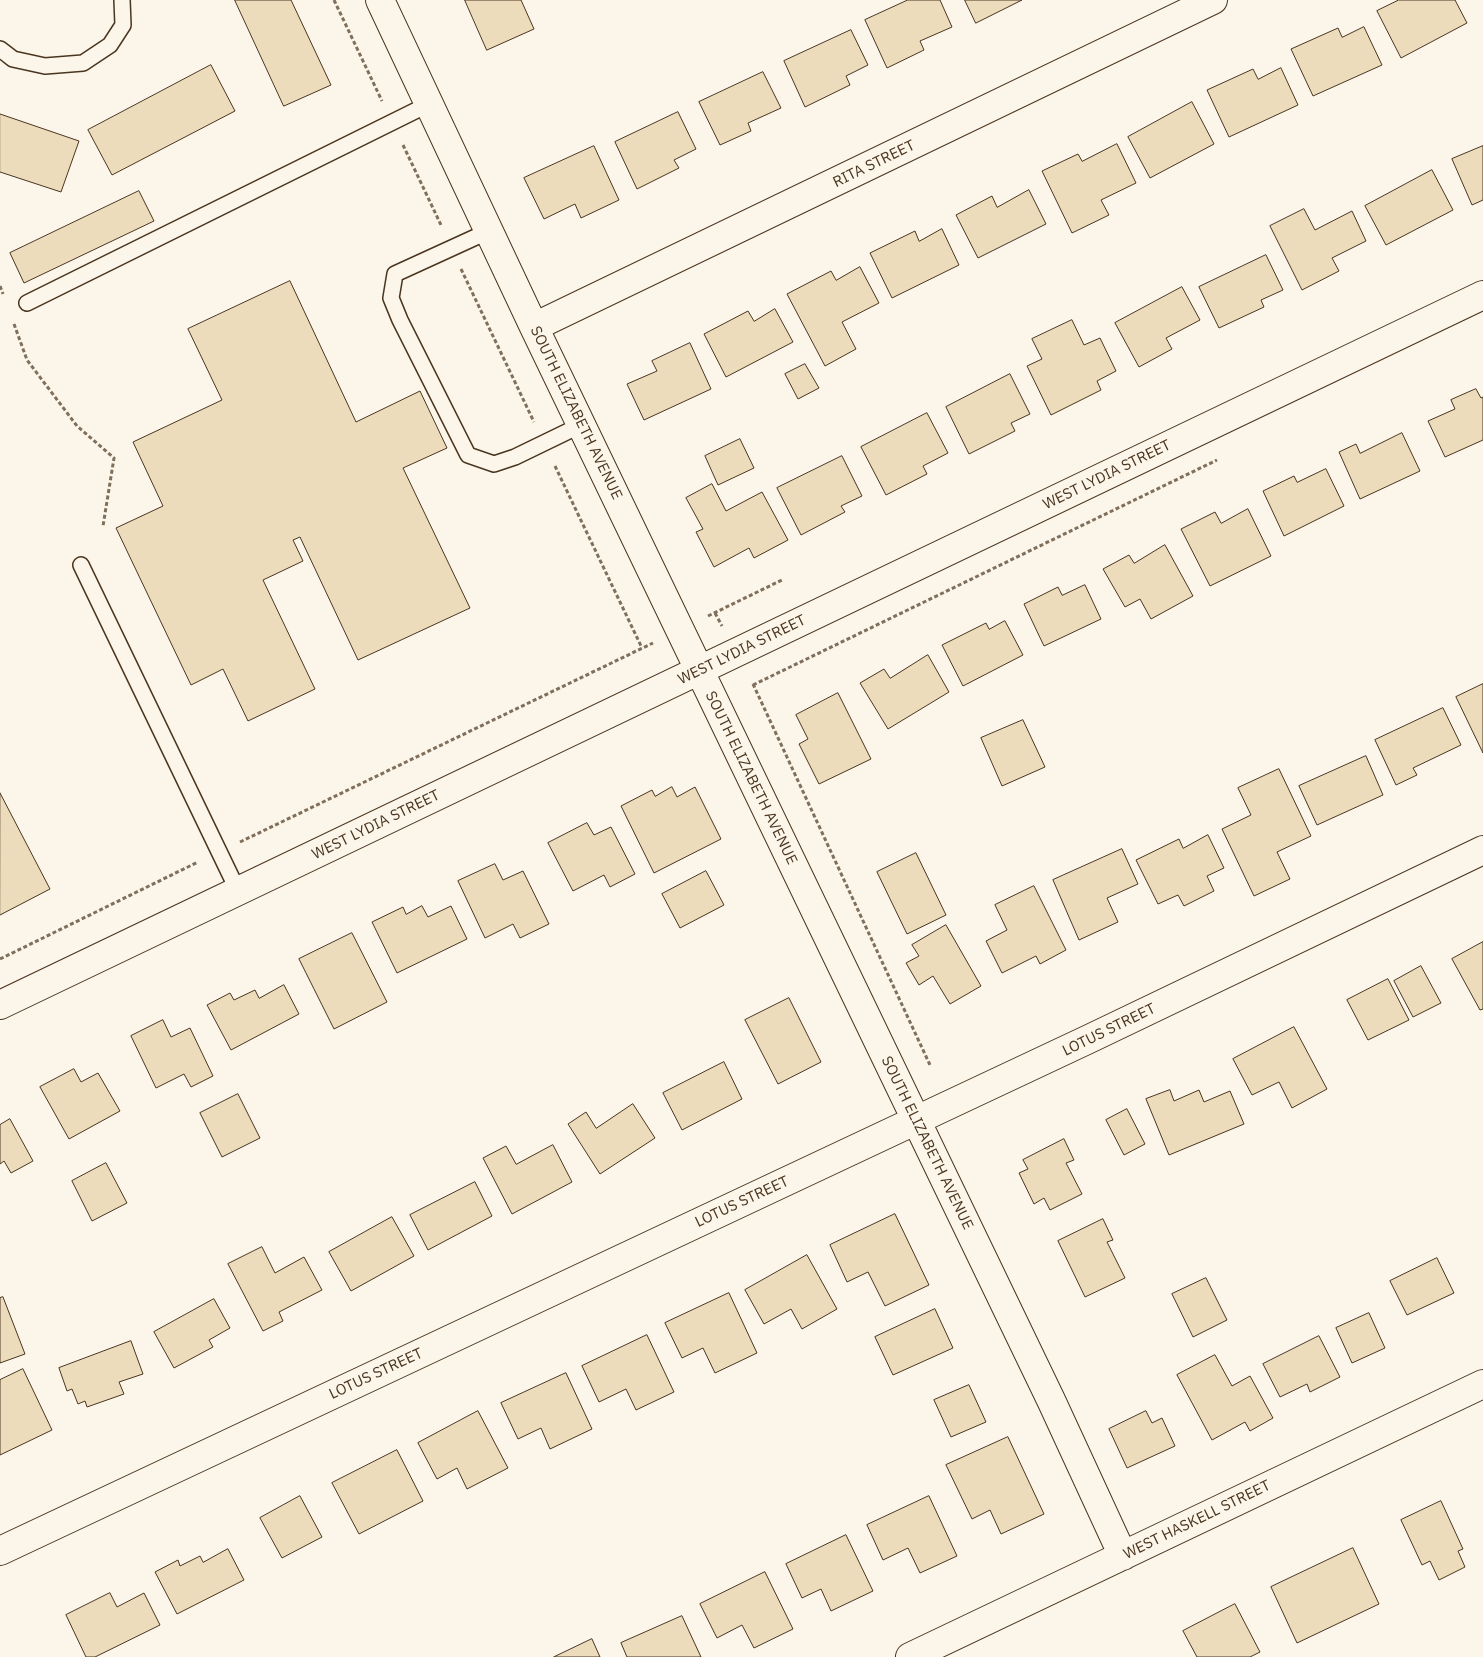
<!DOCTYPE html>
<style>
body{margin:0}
canvas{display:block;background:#fbf6e9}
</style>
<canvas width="1483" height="1657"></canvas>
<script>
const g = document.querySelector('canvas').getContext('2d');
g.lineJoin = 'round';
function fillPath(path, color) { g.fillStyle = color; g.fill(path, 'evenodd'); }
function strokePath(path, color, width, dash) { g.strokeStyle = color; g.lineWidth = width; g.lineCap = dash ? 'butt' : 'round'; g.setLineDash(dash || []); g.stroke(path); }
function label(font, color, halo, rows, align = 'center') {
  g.font = font + ' "IBM Plex Sans",sans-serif'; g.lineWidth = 4; g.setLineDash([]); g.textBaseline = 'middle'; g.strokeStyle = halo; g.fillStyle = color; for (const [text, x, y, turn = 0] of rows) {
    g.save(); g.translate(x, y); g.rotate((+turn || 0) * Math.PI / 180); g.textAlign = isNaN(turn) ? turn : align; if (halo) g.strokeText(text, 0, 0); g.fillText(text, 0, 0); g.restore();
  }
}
const building = new Path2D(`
 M235 0H291L331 85 284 106Z
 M465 0H521L534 29 487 50Z
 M908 0H940L952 27 920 41 924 50 887 68 865 20Z
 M965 0H1022L976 23Z
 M1399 0H1455L1467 23 1401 58 1377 11Z
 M1364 27 1382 65 1313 96 1291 49 1338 28 1342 37Z
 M851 30 868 65 846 76 850 85 805 107 784 61Z
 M211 65 235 111 112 175 88 130Z
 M1281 68 1298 105 1229 137 1207 90 1253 69 1258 79Z
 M763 72 781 108 748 123 751 131 720 145 699 102Z
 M1192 102 1214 144 1150 178 1128 137Z
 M678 112 696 149 674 160 679 168 637 189 615 142Z
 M0 114 79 141 61 192 0 172Z
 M1117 144 1136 183 1101 200 1109 215 1072 233 1042 171 1078 154 1082 161Z
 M594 146 619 200 581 218 575 204 544 219 524 178Z
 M1483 146V200L1472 205 1452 159Z
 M1432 170 1453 210 1386 245 1365 206Z
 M1029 190 1046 224 978 258 956 215 992 196 997 207Z
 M139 191 154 221 24 283 10 253Z
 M1304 209 1315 230 1352 211 1366 241 1332 258 1339 271 1302 290 1270 226Z
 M942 229 959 265 892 298 870 253 915 231 919 241Z
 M1266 255 1283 290 1261 300 1264 307 1219 328 1199 287Z
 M860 267 879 303 842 322 856 349 825 366 787 294 831 271 836 280Z
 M290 281 356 422 420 391 447 448 403 468 470 608 358 660 300 537 293 540 303 561 263 580 315 689 248 721 223 669 191 685 116 528 163 506 133 442 222 400 188 329Z
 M1182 287 1200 320 1166 338 1172 349 1139 367 1115 323Z
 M775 309 793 342 726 377 704 334 748 311 754 321Z
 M1072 320 1084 345 1100 338 1116 371 1097 381 1101 390 1051 415 1027 366 1042 359 1032 339Z
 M690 343 711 389 644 420 627 384 657 371 652 361Z
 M805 364 819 388 798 399 785 374Z
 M1010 374 1030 414 1011 423 1015 431 969 454 946 407Z
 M1476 389 1481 398 1483 397V440L1445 457 1428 421 1455 409 1451 400Z
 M927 413 948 453 923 466 927 474 886 495 861 447Z
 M1402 433 1420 471 1360 499 1339 452 1356 444 1360 453Z
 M740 439 754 468 718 485 705 456Z
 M842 456 862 496 841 506 845 512 801 535 777 488Z
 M1326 469 1344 506 1284 536 1263 491 1294 476 1297 482Z
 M712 484 726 511 762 492 788 540 754 558 749 548 714 567 696 532 703 529 686 498Z
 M1248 509 1271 556 1210 586 1181 529 1215 512 1221 523Z
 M1165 545 1193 596 1151 619 1140 599 1125 607 1103 569 1129 555 1134 563Z
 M1085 585 1101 619 1044 646 1024 604 1058 587 1062 595Z
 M1005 621 1023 655 963 686 942 645 986 623 989 629Z
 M928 655 949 692 888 729 860 683 884 669 890 678Z
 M1483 684V753L1456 697Z
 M838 693 871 759 819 784 799 744 808 739 796 715Z
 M1443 708 1461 745 1413 768 1417 775 1396 785 1375 740Z
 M1023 720 1045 767 1002 786 981 738Z
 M1366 756 1383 795 1317 825 1299 786Z
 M1279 769 1311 836 1277 852 1290 879 1254 896 1222 829 1251 815 1238 788Z
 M672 787 677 797 695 787 721 839 654 873 621 806 652 790 655 796Z
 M0 793 50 889 0 915Z
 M587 823 594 835 611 827 635 874 610 887 604 875 573 891 548 843Z
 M1208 835 1224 868 1207 876 1214 891 1184 906 1178 895 1158 904 1136 860 1179 839 1183 848Z
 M1122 849 1138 884 1107 898 1118 922 1079 940 1053 880Z
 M916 853 946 915 907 934 877 872Z
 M495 864 503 880 523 871 549 924 520 938 513 924 485 938 458 881Z
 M706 871 724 905 680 928 662 894Z
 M1034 886 1066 950 1040 964 1036 956 1002 973 986 941 1007 930 995 905Z
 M422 906 428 917 451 906 467 939 397 973 372 922 403 907 406 914Z
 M946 925 981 986 950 1004 933 976 919 985 906 963 919 956 912 945Z
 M352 933 387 1002 334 1029 299 959Z
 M1483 942V1009L1480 1010 1452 959Z
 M1421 966 1441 1003 1413 1017 1394 981Z
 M1388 979 1409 1020 1368 1040 1347 1000Z
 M284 985 299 1014 231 1050 207 1005 230 993 234 1000 255 990 259 998Z
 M789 998 821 1062 778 1084 745 1020Z
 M163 1020 171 1037 190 1028 213 1076 191 1087 184 1074 156 1088 131 1036Z
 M1294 1027 1327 1089 1292 1108 1279 1082 1252 1095 1233 1059Z
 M724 1062 742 1099 682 1130 663 1093Z
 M74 1069 81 1082 98 1073 120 1111 69 1139 40 1087Z
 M1170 1090 1174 1101 1199 1090 1204 1102 1230 1091 1244 1124 1169 1155 1146 1099Z
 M238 1094 260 1138 222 1157 200 1113Z
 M633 1104 655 1138 600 1174 568 1124 586 1112 596 1128Z
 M1127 1109 1145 1144 1124 1155 1106 1120Z
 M10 1119 33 1161 11 1173 4 1161 0 1164V1125Z
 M1064 1139 1074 1160 1066 1163 1082 1194 1050 1210 1044 1198 1034 1204 1019 1173 1028 1169 1023 1160Z
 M553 1145 572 1182 512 1214 483 1158 506 1146 516 1164Z
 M106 1163 127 1203 92 1221 72 1181Z
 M475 1182 492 1216 428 1250 410 1215Z
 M895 1214 929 1285 885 1306 868 1272 847 1282 830 1245Z
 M392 1217 414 1256 351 1291 329 1252Z
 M1103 1219 1113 1240 1107 1242 1125 1278 1085 1297 1058 1241Z
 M262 1247 275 1273 304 1257 322 1290 279 1312 283 1321 263 1331 228 1264Z
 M807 1255 837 1309 802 1329 791 1309 764 1324 745 1290Z
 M1437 1258 1454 1293 1407 1315 1390 1281Z
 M1206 1278 1227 1320 1193 1337 1172 1294Z
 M729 1293 757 1353 715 1373 703 1348 682 1358 665 1323Z
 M3 1297 25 1354 0 1363V1298Z
 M214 1299 230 1328 209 1340 213 1347 174 1368 154 1332Z
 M935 1309 953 1348 893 1375 875 1337Z
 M1369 1313 1385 1348 1352 1363 1336 1328Z
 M647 1335 674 1392 636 1410 626 1389 599 1402 582 1366Z
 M1319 1336 1340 1377 1310 1392 1307 1384 1280 1397 1263 1364Z
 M131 1341 143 1374 119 1382 124 1394 87 1407 85 1401 78 1404 72 1389 67 1391 59 1368Z
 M1215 1355 1232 1386 1250 1376 1273 1418 1250 1431 1245 1422 1212 1440 1177 1375Z
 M23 1369 52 1430 0 1455V1380Z
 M566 1373 592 1429 550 1449 541 1428 518 1439 501 1403Z
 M969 1385 986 1422 951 1437 934 1400Z
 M478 1411 508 1468 467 1489 457 1468 437 1479 418 1443Z
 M1146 1411 1152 1423 1162 1418 1175 1446 1127 1468 1109 1429Z
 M1008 1437 1044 1514 1001 1534 990 1510 972 1519 946 1465Z
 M397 1450 423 1501 359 1534 332 1483Z
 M300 1496 322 1537 282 1558 260 1518Z
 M929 1496 957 1556 920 1573 908 1548 883 1560 867 1525Z
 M1441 1501 1463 1549 1458 1551 1465 1567 1439 1580 1430 1561 1422 1565 1401 1520Z
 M846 1535 873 1591 831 1611 821 1589 802 1598 786 1564Z
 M1353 1548 1379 1604 1297 1643 1271 1587Z
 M228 1549 244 1580 177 1614 155 1572 178 1560 180 1566 200 1556 203 1562Z
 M765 1572 793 1629 754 1648 742 1625 717 1638 700 1604Z
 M110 1593 117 1607 144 1593 160 1625 95 1657H86L66 1615Z
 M1235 1604 1260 1652 1250 1657H1197L1183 1631Z
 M682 1616 701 1657H627L621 1643Z
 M592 1639 600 1657H554Z`);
const path = new Path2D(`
 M334 0 382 101
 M403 145 441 225
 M461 269 534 422
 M0 286 3 294
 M14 324 27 360 77 426 114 458 103 526
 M555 466 642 648
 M715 613 722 626
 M708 616 784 579
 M753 684 930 1065
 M753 685 1217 460
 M240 842 653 643
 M0 959 198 862`);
const lane = new Path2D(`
 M0 49 13 59 45 66 83 63 110 45 123 25 122 0
 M489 231 395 274 391 298 400 320 468 455 494 464 515 457 581 425
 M27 303 429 104
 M81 565 238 891`);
const street = new Path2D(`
 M380 0 534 327 1051 1400 1123 1556
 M534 327 1213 0
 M0 1005 1483 295
 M0 1551 1089 1039 1483 850
 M910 1657 1483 1384`);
const streetNames = [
 ["RITA STREET",874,164,-26],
 ["SOUTH ELIZABETH AVENUE",576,413,64],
 ["WEST LYDIA STREET",1107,475,-26],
 ["WEST LYDIA STREET",742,650,-26],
 ["SOUTH ELIZABETH AVENUE",751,778,64],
 ["WEST LYDIA STREET",376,825,-26],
 ["LOTUS STREET",1109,1030,-26],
 ["SOUTH ELIZABETH AVENUE",927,1143,64],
 ["LOTUS STREET",742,1202,-25],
 ["LOTUS STREET",376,1374,-25],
 ["WEST HASKELL STREET",1197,1520,-26]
];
fillPath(building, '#ecdcbc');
strokePath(building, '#4a3520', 1);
strokePath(lane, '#4a3520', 18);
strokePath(street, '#4a3520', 30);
strokePath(path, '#7f6f5c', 3, [4, 2.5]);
strokePath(lane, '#fbf6e9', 15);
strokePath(street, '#fbf6e9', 28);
label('15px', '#4a3520', '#fbf6e9', streetNames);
</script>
